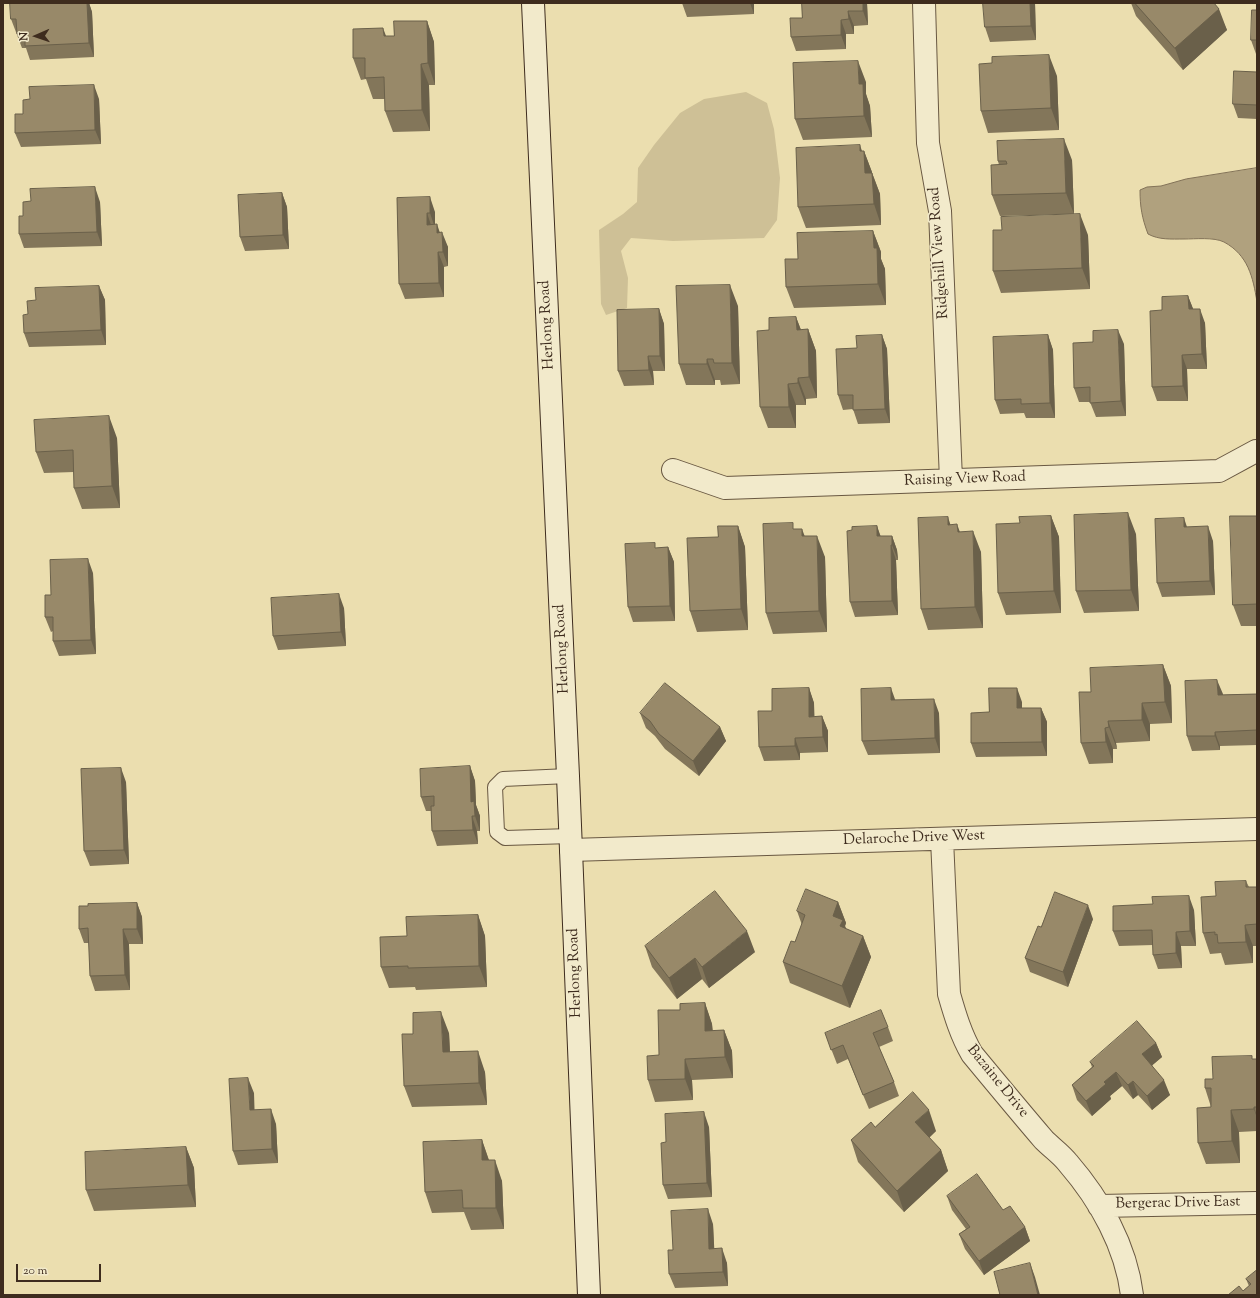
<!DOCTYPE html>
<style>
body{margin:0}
#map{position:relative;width:1260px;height:1298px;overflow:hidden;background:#ebdeaf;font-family:"Sorts Mill Goudy",serif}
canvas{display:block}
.frame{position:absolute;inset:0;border:4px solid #3e2c1e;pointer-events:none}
.north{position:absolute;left:16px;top:16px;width:40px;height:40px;-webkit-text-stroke:3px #f2eacb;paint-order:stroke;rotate:268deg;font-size:11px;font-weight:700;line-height:16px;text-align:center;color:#3e2c1e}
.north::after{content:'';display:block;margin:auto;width:14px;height:18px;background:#3e2c1e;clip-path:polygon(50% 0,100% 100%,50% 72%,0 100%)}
.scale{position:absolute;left:16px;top:1264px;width:85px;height:18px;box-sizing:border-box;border:2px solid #3e2c1e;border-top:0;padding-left:5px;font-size:12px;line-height:14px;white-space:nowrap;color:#3e2c1e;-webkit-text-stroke:3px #f2eacb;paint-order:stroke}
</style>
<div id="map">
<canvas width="1260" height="1298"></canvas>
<div class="frame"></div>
<div class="north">N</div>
<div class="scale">20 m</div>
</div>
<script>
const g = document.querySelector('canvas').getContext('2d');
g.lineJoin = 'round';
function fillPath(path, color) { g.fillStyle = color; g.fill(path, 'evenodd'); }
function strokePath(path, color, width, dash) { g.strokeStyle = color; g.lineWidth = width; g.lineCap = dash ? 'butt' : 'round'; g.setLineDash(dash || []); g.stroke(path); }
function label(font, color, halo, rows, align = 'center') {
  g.font = font + ' "Sorts Mill Goudy",serif'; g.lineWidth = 3.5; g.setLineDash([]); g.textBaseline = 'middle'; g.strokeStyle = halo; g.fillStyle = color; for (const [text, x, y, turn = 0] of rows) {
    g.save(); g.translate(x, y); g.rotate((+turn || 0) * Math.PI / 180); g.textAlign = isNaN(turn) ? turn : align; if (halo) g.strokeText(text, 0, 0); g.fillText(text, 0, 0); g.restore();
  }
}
const green = new Path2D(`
 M746 92 767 103 774 129 780 178 777 220 764 238 673 241 631 238 621 251 628 278 627 308 606 315 601 304 599 230 623 214 637 202 638 168 654 145 680 113 704 99Z`);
const water = new Path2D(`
 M1257 168V302C1253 277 1248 255 1224 242 1214 237 1195 239 1184 239 1171 239 1159 240 1148 234 1142 218 1140 207 1140 190L1147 187 1161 186 1186 179Z`);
const lane = new Path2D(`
 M568 776 503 779 495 787 497 832 505 838 571 836`);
const street = new Path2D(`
 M924 3 928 143 940 211 951 480
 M673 470 725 488 1219 471 1256 451
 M942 839 949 994C955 1015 961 1035 972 1054 996 1083 1020 1112 1044 1140 1052 1148 1061 1154 1068 1163 1100 1200 1126 1246 1132 1295
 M571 850 1257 829
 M1099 1206 1257 1203`);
const secondary = new Path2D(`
 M533 3 568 776 589 1295`);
const wall = new Path2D(`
 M10 3H89L92 12 94 57 30 60 26 48H22L11 19Z
 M682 3H754V14L687 17Z
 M802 3H867L868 25 854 26V34H846V49L796 51 791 37 802 18Z
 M983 3H1035L1036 40 990 42 985 27Z
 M1131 3H1214L1227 30 1183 70 1136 16Z
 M1257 10V54H1256L1251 40Z
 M427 21 434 42 435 85H429L430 131 393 132 385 111V99H373L366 79 361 80 353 58 386 36H394Z
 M992 63 1057 76 1059 130 988 133 981 111Z
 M1257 72V119L1238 118 1233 104Z
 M866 82V94L870 106 872 137 803 140 795 119Z
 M99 99 101 144 21 147 15 133 23 114Z
 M864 151 880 194 881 225 806 228 798 207Z
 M1072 160 1074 214 1000 216 992 195 999 165 998 161Z
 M282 193 287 207 289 249 245 251 240 237Z
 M397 198 435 212V224L448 247V266L444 267V297L405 299 399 284Z
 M100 202 102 246 24 248 19 234 23 216Z
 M873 231 881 252V259L885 269 886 305 794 308 786 287 798 259Z
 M1088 235 1090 289 1001 293 993 271Z
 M99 286 105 300 106 345 29 347 24 333 28 314Z
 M1188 296 1193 309 1205 323 1207 369H1187L1188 401H1157L1152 387 1162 310Z
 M738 306 740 384 721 385 720 380H715V385H686L679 364Z
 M659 309 664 324 665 371H653L654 385 624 386 618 371Z
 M796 317 801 330 808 329 816 351 817 398 806 399V405H796V428H768L760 407 769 330Z
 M882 335 887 349 890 423 858 424 853 409 843 410 838 395 857 348Z
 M1048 335 1053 350 1055 418H1026L1024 413 1000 414 995 400Z
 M1124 344 1126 416 1096 417 1090 402H1079L1074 388Z
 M117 438 120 508 82 509 74 488V472L44 473 36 452Z
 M1051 516 1059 537 1061 613 1006 615 998 593 1020 523Z
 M1257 516V626H1241L1233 605Z
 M950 525 960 532 981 552 983 628 928 630 921 609Z
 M738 526 745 547 748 630 697 632 690 611 718 537Z
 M877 526 880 536H892L897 550 898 560H896L898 615 855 617 850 602 852 530Z
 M1187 527 1213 541 1215 595 1162 597 1157 583Z
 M795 529 825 557 827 632 773 634 766 613Z
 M1136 534 1139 611 1084 613 1076 591Z
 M668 547 674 562 675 621 633 622 628 607 656 548Z
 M93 573 96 654 59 656 53 641V631L51 632 45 617 51 595Z
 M344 608 346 646 278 650 273 636Z
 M1163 665 1171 686 1172 723 1150 724V741L1116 743 1117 749H1113V763L1089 764 1081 743 1091 692Z
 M809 688 814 703V717L822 716 828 731V752L800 753V760L764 761 759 747Z
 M1257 694V745L1220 746V750L1192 751 1187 736 1223 695Z
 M895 700 939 713 940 753 868 755 862 741Z
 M1022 702V708H1041L1047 722V756L976 757 971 743 989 712Z
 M640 713 720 727 726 741 699 776 665 749 655 736 646 728Z
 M470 766 475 781 476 805 480 816V831H477L478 844 437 846 432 831 431 811H426L421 797Z
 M126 782 129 864 90 866 84 851Z
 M1246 881 1249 887H1257V946H1253V963L1225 965 1221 953 1210 954 1203 933 1216 896Z
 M838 902 846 923 845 926 846 929 863 936 871 957 850 1008 790 983 783 962 795 942 802 925 797 911Z
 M137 903 142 917 143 944H129L130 990 95 991 90 976 89 943H84L79 929Z
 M1194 910 1196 946H1181L1182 968 1158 969 1153 955V945L1119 946 1113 931Z
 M478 915 485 936 487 987 416 990 415 987 389 988 381 967 407 936Z
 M1093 919 1068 987 1030 972 1025 958 1041 927Z
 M645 946 755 952 709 988 702 979 677 999 652 967Z
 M705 1003 712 1024 713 1031 724 1030 732 1051 733 1078 692 1080 693 1100 655 1102 648 1080 680 1010Z
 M888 1027 893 1041 879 1047 894 1082 899 1096 869 1109 848 1059 837 1064 825 1033Z
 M449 1033 450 1052 485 1072 487 1105 412 1107 404 1086Z
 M1156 1043 1162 1057 1152 1065 1170 1095 1152 1110 1138 1095 1133 1099 1122 1086 1110 1096 1111 1099 1092 1116 1077 1100 1072 1085 1092 1067 1090 1062Z
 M1254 1059H1257V1131L1239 1132 1240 1163 1206 1164 1198 1143 1211 1107 1205 1088 1213 1079Z
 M254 1093V1110L276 1124 278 1163 238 1165 233 1151Z
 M709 1127 712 1197 668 1199 663 1185 666 1142Z
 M875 1127 936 1131 929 1138 941 1150 948 1171 904 1212 858 1162 851 1140Z
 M482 1140 489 1160 502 1181 504 1229 471 1230 464 1212 432 1213 425 1192Z
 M186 1147 194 1168 196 1207 94 1211 86 1190Z
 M947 1196 1003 1210 1025 1227 1030 1241 984 1275 965 1249 959 1234 966 1229 952 1210Z
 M713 1224 714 1249 727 1263 728 1286 675 1288 669 1274 673 1250Z
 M1257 1270V1295L1243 1291 1249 1286 1246 1279Z`);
const shadedWall = new Path2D(`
 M87 3H89L92 12 94 57 89 43Z
 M750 3H754V14Z
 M863 3H867L868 25 863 11Z
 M1030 3H1035L1036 40 1031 26Z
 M1219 9 1227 30 1183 70 1175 48Z
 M848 11 854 26V34L849 19Z
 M841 20 846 34V49L841 35Z
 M427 21 434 42 435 85 428 63Z
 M383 28 391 49 384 36Z
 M1049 55 1057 76 1059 130 1051 108Z
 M858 61 866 82V94L870 106 872 137 864 116 859 84Z
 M421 64 429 85 430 131 422 110Z
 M94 85 99 99 101 144 95 130Z
 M1064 139 1072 160 1074 214 1066 193Z
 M860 145 864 157V151L872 172 873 194 865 173 860 151Z
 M872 173 880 194 881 225 874 204Z
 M95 187 100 202 102 246 97 232Z
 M282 193 287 207 289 249 283 235Z
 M430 197 435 212V228L430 213Z
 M427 213 432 228 427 225Z
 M1080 214 1088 235 1090 289 1082 268Z
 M437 224 442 239 437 233Z
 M873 231 881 252V259L885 269 886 305 878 284 874 248Z
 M442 232 448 247V266L443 252Z
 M438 252 444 267V297L439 283Z
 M730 285 738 306 740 384 732 363Z
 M99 286 105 300 106 345 101 330Z
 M1188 296 1194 311 1189 309Z
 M659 309 664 324 665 371 660 356Z
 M1200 309 1205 323 1207 369 1202 354Z
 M796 317 804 338 797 330Z
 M808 329 816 351 817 398 809 377Z
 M1118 330 1124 344 1126 416 1121 401Z
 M882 335 887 349 890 423 885 409Z
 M1048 335 1053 350 1055 418 1050 403Z
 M1182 355 1187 369 1188 401 1183 386Z
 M648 356 653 371 654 385 649 370Z
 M707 359 715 380V385L707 364Z
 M798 378 806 399V405L798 383Z
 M788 384 796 405V428L789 407Z
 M109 416 117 438 120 508 112 486Z
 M1128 513 1136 534 1139 611 1131 590Z
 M1051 516 1059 537 1061 613 1054 591Z
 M948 517 955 539 948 525Z
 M1184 518 1189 533 1184 527Z
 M957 524 965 546 958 532Z
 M738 526 745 547 748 630 741 609Z
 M877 526 882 540 877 536Z
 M1208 526 1213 541 1215 595 1210 581Z
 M802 529 810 550 802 536Z
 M973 531 981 552 983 628 975 607Z
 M817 536 825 557 827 632 819 611Z
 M892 536 897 550 898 560 892 545Z
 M891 545 896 560 898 615 892 601Z
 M668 547 674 562 675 621 670 606Z
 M88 559 93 573 96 654 91 640Z
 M339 594 344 608 346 646 341 632Z
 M1163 665 1171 686 1172 723 1165 702Z
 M1217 680 1223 694 1224 709 1218 695Z
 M809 688 814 703 815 731 809 717Z
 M891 688 896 702 891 700Z
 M1017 688 1022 702V722L1017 708Z
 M934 699 939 713 940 753 935 738Z
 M1142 703 1150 724V741L1142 720Z
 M1041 708 1047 722V756L1042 742Z
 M822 716 828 731V752L823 737Z
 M1108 721 1116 743 1117 749 1109 727Z
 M720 727 726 741 699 776 693 761Z
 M1105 728 1113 749V763L1106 742Z
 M1215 732 1220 746V750L1215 736Z
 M795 738 800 753V760L795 746Z
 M470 766 475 781 476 805 480 816V831L475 816 471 802Z
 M121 768 126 782 129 864 124 850Z
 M472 816 477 831 478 844 473 830Z
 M1189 896 1194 910 1196 946 1190 931Z
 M838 902 846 923 845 926 851 941 833 916Z
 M137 903 142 917 143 944 137 929Z
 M1088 905 1093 919 1068 987 1063 972Z
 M478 915 485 936 487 987 479 966Z
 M1245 925 1253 946V963L1246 942Z
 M123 929 129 944 130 990 125 975Z
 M747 931 755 952 709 988 702 967Z
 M1176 932 1181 946 1182 968 1176 953Z
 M863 936 871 957 850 1008 842 986Z
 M695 958 702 979 677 999 669 978Z
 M705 1003 712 1024 713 1052 705 1031Z
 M441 1012 449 1033 451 1074 443 1052Z
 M724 1030 732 1051 733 1078 725 1057Z
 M1156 1043 1162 1057 1148 1069 1142 1054Z
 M478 1051 485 1072 487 1105 479 1083Z
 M685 1059 692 1080 693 1100 685 1079Z
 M1116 1072 1122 1086 1110 1096 1111 1099 1092 1116 1086 1101 1104 1082Z
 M248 1078 254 1093 255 1125 250 1110Z
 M1164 1080 1170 1095 1152 1110 1147 1096Z
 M1133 1081 1138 1095 1133 1099 1128 1085Z
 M1254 1107 1257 1116V1118L1254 1109Z
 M271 1109 276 1124 278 1163 272 1149Z
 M929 1110 936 1131 923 1143 915 1122Z
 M1231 1110 1239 1132 1240 1163 1232 1141Z
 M704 1112 709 1127 712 1197 707 1183Z
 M482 1140 489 1161 482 1160Z
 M186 1147 194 1168 196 1207 188 1185Z
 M941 1150 948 1171 904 1212 897 1191Z
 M495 1160 502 1181 504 1229 496 1208Z
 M708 1209 713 1224 715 1263 709 1249Z
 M1025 1227 1030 1241 984 1275 979 1261Z
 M722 1248 727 1263 728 1286 723 1272Z
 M1030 1263 1035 1277 1040 1295H1038Z`);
const building = new Path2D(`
 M10 3H87L89 43 25 46V33L17 34 16 19H11Z
 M802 3H863V11H848L849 19 841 20V35L791 37 790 18H802Z
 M983 3H1030L1031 26 985 27Z
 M1135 3H1214L1219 9 1175 48Z
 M1252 10H1257V40H1251Z
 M394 21H427L428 63 421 64 422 110 385 111 384 77 365 78V58H353V29L383 28 384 36H394Z
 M1049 55 1051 108 981 111 979 64 992 63V57Z
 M858 61 859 84H863L864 116 795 119 793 63Z
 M1234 71 1257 72V105L1233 104Z
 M94 85 95 130 15 133V114H23V100L30 99 29 87Z
 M1064 139 1066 193 992 195 991 165 1007 164 1006 161H998L997 141Z
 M860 145V151H864L865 173H872L874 204 798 207 796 148Z
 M95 187 97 232 19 234V216H23V202L31 201 30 189Z
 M282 193 283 235 240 237 238 195Z
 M430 197V213H427V225L437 224V233L442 232 443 252H438L439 283 399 284 397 198Z
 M1080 214 1082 268 993 271V230H1002L1001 217Z
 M873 231 874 248H877L878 284 786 287 785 259H798L797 233Z
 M730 285 732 363H714L713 359H707V364H679L676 286Z
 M99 286 101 330 24 333 23 315 28 314 27 301 36 300 35 288Z
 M1188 296 1189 309H1200L1202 354 1182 355 1183 386 1152 387 1150 311 1162 310V297Z
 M659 309 660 356H648L649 370 618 371 617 310Z
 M796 317 797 330 808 329 809 377 798 378V383L788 384 789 407H760L757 331 769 330V318Z
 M1118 330 1121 401 1090 403V387L1074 388 1073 343 1093 342V331Z
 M882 335 885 409 853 410V395H838L836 349 857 348 856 336Z
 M1048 335 1050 403 1021 404V399L995 400 993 337Z
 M109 416 112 486 74 488 73 450 36 452 34 420Z
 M1128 513 1131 590 1076 591 1074 515Z
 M1051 516 1054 591 998 593 996 524 1020 523 1019 517Z
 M1230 516H1257V604L1233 605Z
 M948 517V525L957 524 958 532 973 531 975 607 921 609 918 518Z
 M1184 518V527L1208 526 1210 581 1157 583 1155 519Z
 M793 523V529H802V536H817L819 611 766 613 763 524Z
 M718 526H738L741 609 690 611 687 538 718 537Z
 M877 526V536H892V545H891L892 601 850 602 847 531 852 530V527Z
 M655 543V548L668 547 670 606 628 607 625 544Z
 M88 559 91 640 53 641V617H45V595H51L50 560Z
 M339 594 341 632 273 636 271 598Z
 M1163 665 1165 702 1142 703V720L1108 721 1109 727 1105 728 1106 742 1081 743 1079 692H1091L1090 668Z
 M1217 680 1218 695 1257 694V730L1215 732V736H1187L1185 681Z
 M665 683 720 727 693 761 659 734 650 721 640 713Z
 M809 688V717L822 716 823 737 795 738V746L759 747 758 711H772V689Z
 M891 688V700L934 699 935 738 862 741 861 689Z
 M989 688H1017V708H1041L1042 742 971 743V713L989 712Z
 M470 766 471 802 474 801 475 816H472L473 830 432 831 431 806H434V796L421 797 420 769Z
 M121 768 124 850 84 851 81 769Z
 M1246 881V887H1257V924L1245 925 1246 942 1218 943 1217 934 1215 935V932L1203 933 1201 897 1216 896 1215 882Z
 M806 889 838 902 833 916 843 920 840 926 863 936 842 986 783 962 791 941 795 942 805 915 797 911Z
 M715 891 747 931 702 967 695 958 669 978 645 946Z
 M1055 892 1088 905 1063 972 1025 958 1038 926 1041 927Z
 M1189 896 1190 931 1176 932V953L1153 955 1152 930 1113 931V906L1153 904 1152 897Z
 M137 903V929H123L125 975 90 976 88 928 79 929V906H88V904Z
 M478 915 479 966 408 968V966L381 967 380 937 407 936 406 917Z
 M705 1003V1031L724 1030 725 1057 685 1059V1079L648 1080 647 1056 659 1055 658 1010H680V1004Z
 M881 1010 888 1027 873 1033 894 1082 863 1095 843 1045 831 1050 825 1033Z
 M441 1012 443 1052 478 1051 479 1083 404 1086 402 1034H413V1013Z
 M1137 1021 1156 1043 1142 1054 1164 1080 1147 1096 1133 1081 1128 1085 1116 1072 1104 1082 1106 1084 1086 1101 1072 1085 1094 1066 1090 1062Z
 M1252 1056V1059H1257V1107H1254V1109L1231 1110 1232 1141 1198 1143 1197 1108 1211 1107V1088H1205V1079H1213L1212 1057Z
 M248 1078 250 1110 271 1109 272 1149 233 1151 229 1079Z
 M913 1092 929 1110 915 1122 941 1150 897 1191 851 1140 871 1122 875 1127Z
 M704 1112 707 1183 663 1185 661 1143 666 1142 665 1114Z
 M482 1140V1160H495L496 1208H463L462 1190 425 1192 423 1142Z
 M186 1147 188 1185 86 1190 85 1152Z
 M977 1174 1003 1210 1010 1206 1025 1227 979 1261 959 1234 970 1227 947 1196Z
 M708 1209 709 1249 722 1248 723 1272 669 1274 668 1250H673L671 1211Z
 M1030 1263 1038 1295H1000L994 1272Z
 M1257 1270V1295H1228L1239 1286 1243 1291 1251 1284 1246 1279Z`);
const streetNames = [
 ["Ridgehill View Road",940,253,-94],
 ["Herlong Road",548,325,-93],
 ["Raising View Road",965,480,-2],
 ["Herlong Road",563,649,-93],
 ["Delaroche Drive West",914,839,-2],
 ["Herlong Road",576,973,-92],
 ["Bazaine Drive",997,1082,51],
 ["Bergerac Drive East",1178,1204,-1]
];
fillPath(green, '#cec096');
fillPath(water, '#b0a17e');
strokePath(water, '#827258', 1);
strokePath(lane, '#695842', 16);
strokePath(street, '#695842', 24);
strokePath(secondary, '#3e2c1e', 24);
strokePath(lane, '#f2eacb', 14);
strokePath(street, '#f2eacb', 22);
strokePath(secondary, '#f2eacb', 22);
fillPath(wall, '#83765a');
fillPath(shadedWall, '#6a604a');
fillPath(building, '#988969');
strokePath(building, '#6a604a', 1);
label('15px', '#3e2c1e', '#f2eacb', streetNames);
</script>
